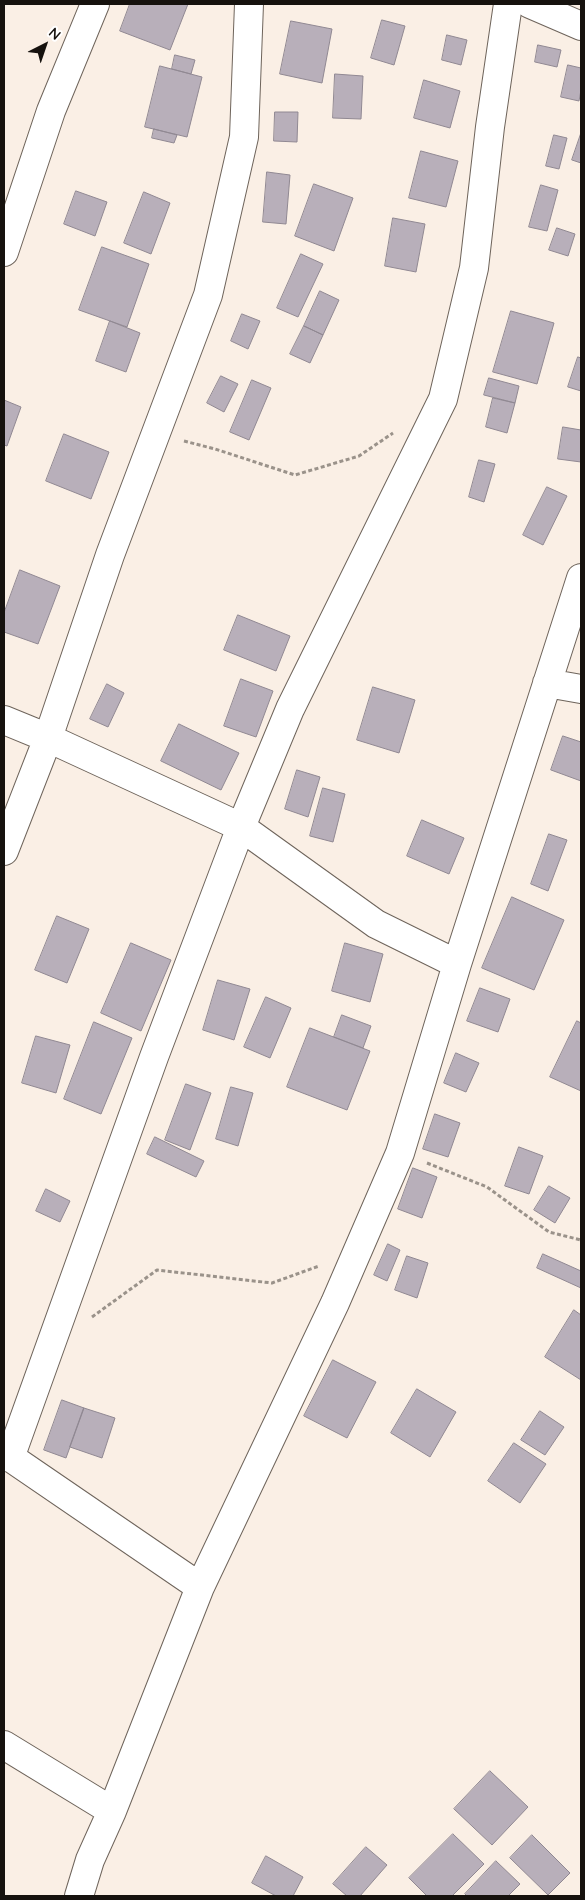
<!DOCTYPE html>
<style>
body{margin:0}
#map{position:relative;width:585px;height:1900px;overflow:hidden;background:#faefe5;font-family:Quicksand,sans-serif}
canvas{display:block}
.frame{position:absolute;inset:0;border:5px solid #16120e;pointer-events:none}
.north{position:absolute;left:20px;top:20px;width:50px;height:50px;-webkit-text-stroke:4px #fff;paint-order:stroke;rotate:41deg;font-size:14px;font-weight:700;line-height:20px;text-align:center;color:#16120e}
.north::after{content:'';display:block;margin:auto;width:18px;height:22px;background:#16120e;clip-path:polygon(50% 0,100% 100%,50% 72%,0 100%)}
</style>
<div id="map">
<canvas width="585" height="1900"></canvas>
<div class="frame"></div>
<div class="north">N</div>
</div>
<script>
const g = document.querySelector('canvas').getContext('2d');
g.lineJoin = 'round';
function fillPath(path, color) { g.fillStyle = color; g.fill(path, 'evenodd'); }
function strokePath(path, color, width, dash) { g.strokeStyle = color; g.lineWidth = width; g.lineCap = dash ? 'butt' : 'round'; g.setLineDash(dash || []); g.stroke(path); }
const building = new Path2D(`
 M130 4H188L170 50 120 31Z
 M382 20 405 26 394 65 371 58Z
 M291 21 332 29 322 83 280 74Z
 M447 35 467 40 461 65 442 60Z
 M538 45 561 50 557 67 535 62Z
 M175 55 195 60 191 74 172 69Z
 M568 65 581 68V90L579 101 561 97Z
 M160 66 202 77 187 137 145 127Z
 M335 74 363 76 361 119 333 118Z
 M424 80 460 91 450 128 414 118Z
 M275 112H298L297 142 274 141Z
 M154 129 177 135 174 143 152 138Z
 M581 133V163L572 160Z
 M554 135 567 138 559 169 546 166Z
 M421 151 458 161 446 207 409 198Z
 M267 172 290 175 286 224 263 222Z
 M314 184 353 198 334 251 295 236Z
 M541 185 558 190 547 231 529 227Z
 M76 191 107 202 95 236 64 224Z
 M144 192 170 203 151 254 124 243Z
 M393 218 425 224 416 272 385 266Z
 M557 228 575 234 568 256 549 250Z
 M102 247 149 264 127 327 79 310Z
 M301 254 323 264 298 317 277 308Z
 M320 291 339 300 323 335 304 326Z
 M511 311 554 323 537 384 493 372Z
 M242 314 260 321 248 349 231 341Z
 M110 321 140 333 126 372 96 361Z
 M304 326 323 335 310 363 290 354Z
 M578 357 581 358V391L568 387Z
 M221 376 238 384 224 412 207 403Z
 M489 378 519 386 515 403 484 395Z
 M252 380 271 388 249 440 230 432Z
 M493 398 515 403 507 433 486 427Z
 M4 400 21 407 7 446 4 445Z
 M563 427 581 430V462L558 459Z
 M64 434 109 452 91 499 46 481Z
 M479 460 495 464 484 502 469 497Z
 M547 487 567 496 543 545 523 535Z
 M20 570 60 586 38 644 4 632V613Z
 M238 615 290 636 276 671 224 650Z
 M241 679 273 691 256 737 224 726Z
 M107 684 124 693 108 727 90 719Z
 M373 687 415 700 399 753 357 740Z
 M179 724 239 753 221 790 161 761Z
 M563 736 581 742V781L551 770Z
 M297 770 320 777 308 817 285 809Z
 M323 788 345 794 333 842 310 836Z
 M422 820 464 838 449 874 407 856Z
 M549 834 567 840 548 891 531 884Z
 M512 897 564 920 534 990 482 968Z
 M57 916 89 929 67 983 35 970Z
 M131 943 171 960 141 1031 101 1013Z
 M345 943 383 954 370 1002 332 991Z
 M218 980 250 989 234 1040 203 1030Z
 M480 988 510 999 498 1032 467 1021Z
 M266 997 291 1008 270 1058 244 1047Z
 M342 1015 371 1026 363 1048 334 1037Z
 M577 1021 581 1023V1091L550 1077Z
 M94 1022 132 1038 101 1114 64 1099Z
 M310 1028 370 1051 347 1110 287 1087Z
 M36 1036 70 1045 56 1093 22 1083Z
 M456 1053 479 1063 466 1092 444 1083Z
 M186 1084 211 1093 190 1150 165 1140Z
 M231 1087 253 1093 238 1146 216 1139Z
 M435 1114 460 1123 448 1157 423 1149Z
 M155 1137 204 1161 196 1177 147 1154Z
 M519 1147 543 1156 529 1194 505 1186Z
 M413 1168 437 1177 422 1218 398 1209Z
 M549 1186 570 1198 555 1223 534 1210Z
 M46 1189 70 1201 60 1222 36 1211Z
 M388 1244 400 1250 387 1281 374 1275Z
 M543 1254 581 1271V1288L537 1268Z
 M407 1256 428 1263 417 1298 395 1290Z
 M574 1310 581 1315V1380L545 1357Z
 M333 1360 376 1382 347 1438 304 1416Z
 M417 1389 456 1412 430 1457 391 1433Z
 M62 1400 84 1408 66 1458 44 1450Z
 M84 1408 115 1418 102 1458 70 1447Z
 M540 1411 564 1427 545 1455 521 1440Z
 M514 1443 546 1464 520 1503 488 1481Z
 M490 1771 528 1807 492 1845 454 1809Z
 M453 1834 484 1864 452 1896H427L409 1878Z
 M532 1835 570 1873 548 1895 510 1858Z
 M366 1847 387 1865 360 1896H347L333 1884Z
 M266 1856 303 1877 293 1896H276L252 1883Z
 M496 1861 520 1884 508 1896H467L465 1894Z`);
const path = new Path2D(`
 M184 441 215 449 295 475 359 456 393 433
 M427 1163 487 1187 549 1232 581 1240
 M92 1317 157 1270 272 1283 319 1266`);
const minor = new Path2D(`
 M530 4 581 26
 M4 252 51 111 95 4
 M547 683 581 689
 M4 720 48 738 241 827 376 924 457 964
 M4 851 48 738 110 555 208 295 244 137 249 4
 M4 1453 200 1587
 M10 1458 154 1057 241 827 290 709 443 399 474 268 490 127 508 4
 M4 1745 112 1811
 M79 1896 90 1860 112 1811 200 1587 335 1303 400 1153 457 964 581 578`);
fillPath(building, '#b8afba');
strokePath(building, '#908892', 1);
strokePath(minor, '#6e645b', 30);
strokePath(path, '#9a928a', 3, [4, 2.5]);
strokePath(minor, '#fff', 28);
</script>
